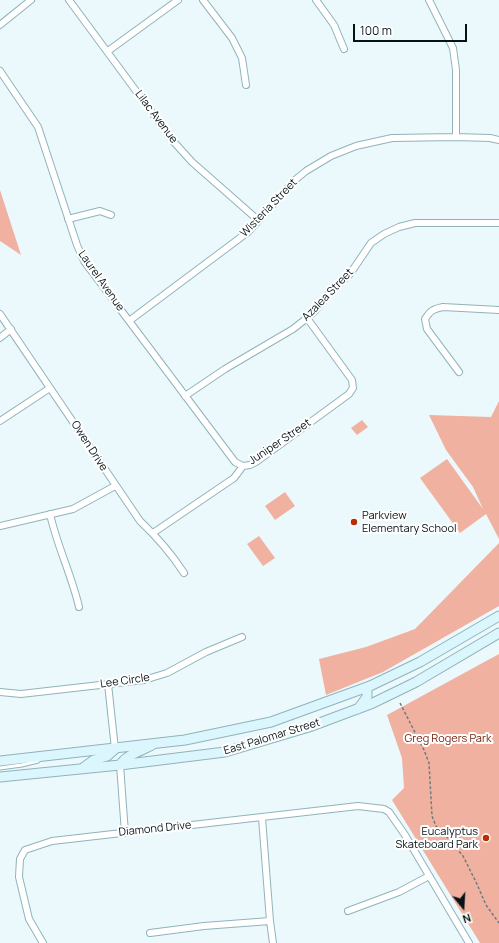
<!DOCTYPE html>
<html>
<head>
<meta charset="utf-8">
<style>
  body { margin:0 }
  #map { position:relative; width:499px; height:943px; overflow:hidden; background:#ebf9fc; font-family:Manrope,sans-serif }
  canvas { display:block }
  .north { position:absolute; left:443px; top:887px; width:40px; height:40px; -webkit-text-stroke:3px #fff; paint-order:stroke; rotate:162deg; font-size:11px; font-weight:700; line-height:16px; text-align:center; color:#061316 }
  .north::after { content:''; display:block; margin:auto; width:14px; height:18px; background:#061316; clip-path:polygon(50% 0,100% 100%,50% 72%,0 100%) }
  .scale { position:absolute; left:353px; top:24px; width:114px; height:18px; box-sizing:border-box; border:2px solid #061316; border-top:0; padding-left:5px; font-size:12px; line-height:14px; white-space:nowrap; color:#061316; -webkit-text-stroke:3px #fff; paint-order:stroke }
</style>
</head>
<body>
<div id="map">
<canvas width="499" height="943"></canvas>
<div class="north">N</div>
<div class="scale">100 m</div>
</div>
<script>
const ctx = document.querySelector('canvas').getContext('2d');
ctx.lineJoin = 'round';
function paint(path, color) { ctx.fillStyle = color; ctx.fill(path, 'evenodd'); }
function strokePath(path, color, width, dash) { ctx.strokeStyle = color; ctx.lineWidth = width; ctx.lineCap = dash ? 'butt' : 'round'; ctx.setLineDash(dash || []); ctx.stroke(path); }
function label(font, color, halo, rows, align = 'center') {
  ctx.font = font + ' Manrope,sans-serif'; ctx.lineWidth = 4; ctx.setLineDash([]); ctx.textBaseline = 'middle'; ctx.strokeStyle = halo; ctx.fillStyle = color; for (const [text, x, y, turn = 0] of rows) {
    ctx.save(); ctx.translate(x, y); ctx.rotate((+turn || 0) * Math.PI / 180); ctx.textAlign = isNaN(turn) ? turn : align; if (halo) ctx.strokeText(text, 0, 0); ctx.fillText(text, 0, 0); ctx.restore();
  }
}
paint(new Path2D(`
  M0 190 21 255 0 241Z
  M499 401V539L486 514 460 533 420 478 447 459 483 509 473 487 446 450 429 415 491 417Z
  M362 420 368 427 357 435 351 428Z
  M285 492 295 506 275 520 265 506Z
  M259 536 275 558 263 566 247 544Z
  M499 543V606L383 672 326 695 319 659 366 647 415 629Z
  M499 654V943H480L392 800 404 788 402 758 387 715Z`), '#f1b1a0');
const lane = new Path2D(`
  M0 768 22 765 38 761`);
const street = new Path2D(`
  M69 0 173 141 192 162 258 220
  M203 0 232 38 242 58 246 85
  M316 0 334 25 344 49
  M429 0 453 48 456 70V137
  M0 25 31 0
  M108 51 178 0
  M0 71 38 127 77 245 84 261 235 462 243 466
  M68 219 100 211 111 215
  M0 314 140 521C157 537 171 553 184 573
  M129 321 248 232 295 180 306 171 331 156 356 146 392 138 456 137 490 138 499 140
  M0 338 11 329
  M459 372 427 329 425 319C430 311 433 309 443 307L499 310
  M185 396 225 369 293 329 307 318 315 311 330 292 350 274 371 243 384 234 399 227 415 223H499
  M0 421 50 388
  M50 514C57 546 72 576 79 607
  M0 526 73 509 115 486
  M153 533 234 478 243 466 250 465 256 462 349 394 353 388 352 380 307 318
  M108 684 115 749
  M0 692 21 694 144 680 167 673 206 652 242 637
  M120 765 125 833
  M262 818 270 921 273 943
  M348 911 399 892 429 876
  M150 933 204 926 270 921
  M43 943 29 919 19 877 20 859 25 850 52 841 358 806 384 809 389 812 405 835 469 943`);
const secondary = new Path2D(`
  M358 709 367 697V687
  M0 761 185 740 271 722 370 686 420 662 499 616
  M120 765C126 755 141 751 152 745
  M83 768 94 760 107 756 115 749
  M0 777 120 765 225 752 309 727 373 703 416 682 499 633`);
strokePath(lane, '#90b3bb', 5);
strokePath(street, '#90b3bb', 8);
strokePath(secondary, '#90b3bb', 11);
strokePath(new Path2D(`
  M400 703 424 750 429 763 432 816 436 826 448 838 463 856 476 882 486 905 499 923`), '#6f7c7f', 1.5, [3, 2]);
strokePath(lane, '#fff', 3);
strokePath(street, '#fff', 6);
strokePath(secondary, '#dbf6fc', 9);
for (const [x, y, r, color] of [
  [354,522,4,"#b92f04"],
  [486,838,4,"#b92f04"]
]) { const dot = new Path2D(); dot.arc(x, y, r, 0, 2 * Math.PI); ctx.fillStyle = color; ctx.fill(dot); strokePath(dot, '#fff', 1.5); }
label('11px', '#061316', '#fff', [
  ["Lilac Avenue",156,117,53],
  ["Wisteria Street",269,208,-46],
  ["Laurel Avenue",101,281,55],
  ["Azalea Street",328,295,-46],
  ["Juniper Street",280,442,-34],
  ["Owen Drive",89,446,57],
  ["Lee Circle",125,681,-8],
  ["East Palomar Street",272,737,-17],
  ["Diamond Drive",155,829,-6]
]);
label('11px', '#061316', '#fff', [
  ["Parkview",362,516],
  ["Elementary School",362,529],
  ["Eucalyptus",478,832,"right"],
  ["Skateboard Park",478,845,"right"]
], 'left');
label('11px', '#701a04', '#fff', [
  ["Greg Rogers Park",448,739]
]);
</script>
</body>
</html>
